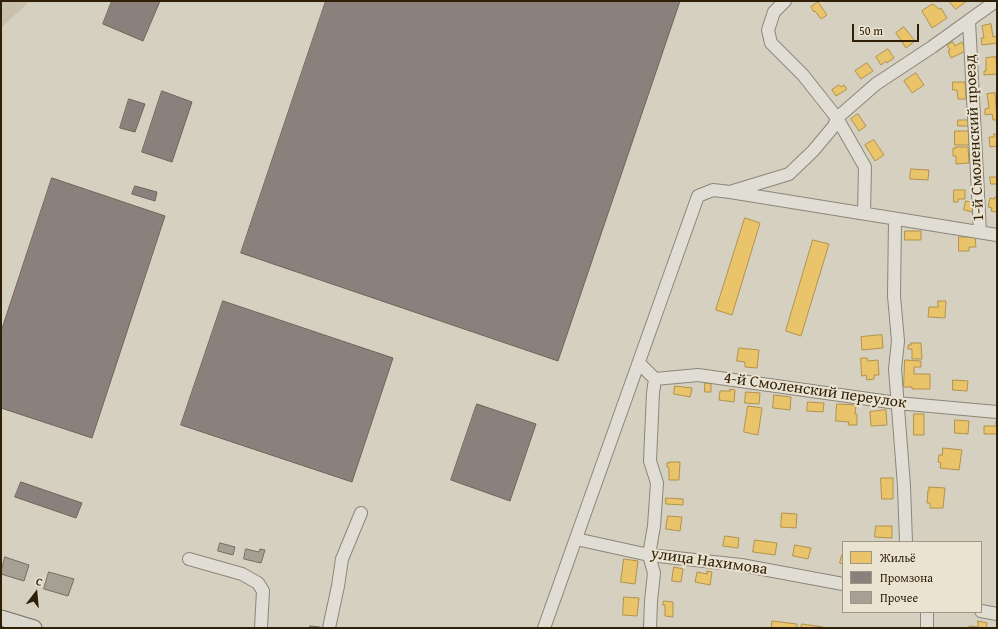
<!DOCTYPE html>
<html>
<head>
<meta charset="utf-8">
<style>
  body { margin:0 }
  #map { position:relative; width:998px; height:629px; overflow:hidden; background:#d6d0c1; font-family:"Gentium Book Plus",serif }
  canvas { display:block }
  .frame { position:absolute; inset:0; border:2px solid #2f1f07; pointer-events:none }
  .legend { position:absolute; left:842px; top:541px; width:140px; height:72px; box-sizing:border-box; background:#eae3d1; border:1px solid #9f9580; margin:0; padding:5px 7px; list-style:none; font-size:12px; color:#2f1f07 }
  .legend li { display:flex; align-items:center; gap:8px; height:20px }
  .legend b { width:20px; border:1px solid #9f9580 }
  .north { position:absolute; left:16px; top:573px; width:40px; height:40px; -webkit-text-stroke:3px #eae3d1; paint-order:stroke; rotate:16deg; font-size:11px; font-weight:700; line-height:16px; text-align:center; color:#2f1f07 }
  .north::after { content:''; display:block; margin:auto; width:14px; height:18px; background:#2f1f07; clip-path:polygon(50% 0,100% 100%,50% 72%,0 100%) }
  .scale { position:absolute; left:852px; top:24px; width:67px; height:18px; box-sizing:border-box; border:2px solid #2f1f07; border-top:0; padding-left:5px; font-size:12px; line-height:14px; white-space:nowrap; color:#2f1f07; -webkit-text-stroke:3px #eae3d1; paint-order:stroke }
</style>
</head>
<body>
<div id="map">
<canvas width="998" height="629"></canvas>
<div class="frame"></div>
<ul class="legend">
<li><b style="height:11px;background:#e9c46a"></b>Жильё</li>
<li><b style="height:11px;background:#8a817c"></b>Промзона</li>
<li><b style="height:11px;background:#a6a094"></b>Прочее</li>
</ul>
<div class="north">С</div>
<div class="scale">50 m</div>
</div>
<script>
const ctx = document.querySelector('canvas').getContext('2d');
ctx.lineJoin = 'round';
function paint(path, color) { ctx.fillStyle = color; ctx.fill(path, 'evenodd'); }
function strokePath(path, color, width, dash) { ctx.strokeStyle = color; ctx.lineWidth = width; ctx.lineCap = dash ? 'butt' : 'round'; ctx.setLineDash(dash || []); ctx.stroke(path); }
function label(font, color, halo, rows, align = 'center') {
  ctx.font = font + ' "Gentium Book Plus",serif'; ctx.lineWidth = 4; ctx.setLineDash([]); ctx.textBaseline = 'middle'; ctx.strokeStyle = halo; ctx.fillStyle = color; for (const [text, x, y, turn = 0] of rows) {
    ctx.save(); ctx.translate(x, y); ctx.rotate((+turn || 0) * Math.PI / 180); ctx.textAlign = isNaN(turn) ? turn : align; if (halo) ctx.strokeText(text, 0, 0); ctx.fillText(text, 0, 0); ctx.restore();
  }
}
paint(new Path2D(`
  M1 1H30L1 28Z`), '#cac1ac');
const homes = new Path2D(`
  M949 1H967L956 9Z
  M818 2 827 15 821 19 815 11 814 12 811 7Z
  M933 4 939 9 941 8 947 18 932 28 922 11Z
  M991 24 993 37 997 36V43L982 45 981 38H984L982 26Z
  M904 27 915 41 906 48 896 33Z
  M953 42 955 46 962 42 966 51 951 58 948 51 950 50 947 45Z
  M888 49 894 58 887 63 886 61 881 65 876 57Z
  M996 57 997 74 984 75V71H986V58Z
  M867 63 873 71 861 79 855 71Z
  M916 73 924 85 912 93 904 81Z
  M953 82H965L966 99H958L957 90H953Z
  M839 85 841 87 844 85 847 89 836 96 832 90Z
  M995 93 997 120H993L992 114 985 115V109L989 108 987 94Z
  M858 114 866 126 859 131 851 119Z
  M958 120H970V126H958Z
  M955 131H969V145H955Z
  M994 134H997V146L990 147 989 137H994Z
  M874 140 884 155 875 161 865 145Z
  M956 147H968L969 163 956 164V156H953V148H956Z
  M911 169 929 170 928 180 910 179Z
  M990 177H997V188V184H991Z
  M954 190H965V199H958V202H954Z
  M995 197H997V212L991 211 992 208 988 207 990 198 994 199Z
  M966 201 974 203 972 212 964 210Z
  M745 218 760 223 732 315 716 310Z
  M905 231H921V240H905Z
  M959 237H975L976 247H969V251H959Z
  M813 240 829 244 801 336 786 331Z
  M938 301H946L945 318 928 317 929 307H938Z
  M882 335 883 348 862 350 861 337Z
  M911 343H921L922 359H912V349H908V345H911Z
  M739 348 759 350 757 368 745 367V362L737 361Z
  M861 358H867L868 361 878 360 879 375H874V379L867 380 866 375 862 376Z
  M905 360 921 361V367H914V374H930V389H912V387H904Z
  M953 380 968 381 967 391 953 390Z
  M705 383 711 384V392H705Z
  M675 386 692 388 690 397 674 394Z
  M730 389 735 390 734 402 719 400 720 391H730Z
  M746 392 760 393 759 404 745 403Z
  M774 395 791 397 790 410 773 408Z
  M808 402 824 403 823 412 807 411Z
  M837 404 856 405 855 414H857V425H848L849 422 836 421Z
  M748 406 762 408 758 435 744 432Z
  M886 410 887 425 871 426 870 412Z
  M914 414H924V435H914Z
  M955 420 969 421 968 434 955 433Z
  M996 422 997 434H984V426H996Z
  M943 448 962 450 959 470 940 468 941 463 938 462 939 455H942Z
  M669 462H680L679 480H669V468L667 467V463H669Z
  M881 478H893V499H882Z
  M929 487 945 488 943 508H930V503H927L928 490H929Z
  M666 498 683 499V505L666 504Z
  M782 513 797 514 796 528 781 527Z
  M668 516 682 517 680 531 666 529Z
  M876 526H892V538L875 537Z
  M725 536 739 538 738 548 723 546Z
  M755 540 777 543 775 555 753 552Z
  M795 545 811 548 808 559 793 556Z
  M842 555H843V564L840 563Z
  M624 559 638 561 635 584 621 582Z
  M674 567 683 569 681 582 672 581Z
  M707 571 712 572 710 585 695 582 697 572 707 574Z
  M624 597 639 598 637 616 623 615Z
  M664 601 673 602V617L665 616V605H663Z
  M772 621 797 624V628H772Z
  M978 621 987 623 986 628H969V626L978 627Z
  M802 624 823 627V628H801Z`);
paint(homes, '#e9c46a');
strokePath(homes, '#b1924c', 1);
const industry = new Path2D(`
  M112 1H160L143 41 103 24Z
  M326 1H680L558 361 241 253Z
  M162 91 192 102 172 162 142 152Z
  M129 99 145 104 135 132 120 128Z
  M52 178 165 216 92 438 1 408V332Z
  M135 186 157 192 155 201 132 194Z
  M223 301 393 358 352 482 181 425Z
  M477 404 536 424 510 501 451 480Z
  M21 482 82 503 76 518 15 497Z`);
paint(industry, '#8a817c');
strokePath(industry, '#6f6459', 1);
const building = new Path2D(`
  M220 543 235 547 233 555 218 551Z
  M246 549 259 552 260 549 265 550 261 563 244 559Z
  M5 557 29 565 24 581 1 574Z
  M49 572 74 579 68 596 44 589Z
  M310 626 320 627V628H310Z`);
paint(building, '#a6a094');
strokePath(building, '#736d62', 1);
const minor = new Path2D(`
  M785 1 774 12 768 30 771 43 803 75 837 118 865 167 864 213
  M969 21 980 232
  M733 191 789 174 813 151 834 126 837 118 876 84 932 47 996 1
  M895 219 894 296 898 341 895 369 904 486 906 542
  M639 363 655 379 698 375 897 403 997 412
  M576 539 649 555 741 565 843 584
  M189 559 242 574 258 583 263 591 261 628
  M981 611 997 614
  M329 628 338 586 342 559 361 513
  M544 628 698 196 713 190 730 192 997 235
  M650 628 651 601 654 573 649 555 654 526 657 483 650 461 653 393 655 379
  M927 628V612`);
const major = new Path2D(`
  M1 618 34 628`);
strokePath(minor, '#8b867a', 14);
strokePath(major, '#736d62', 17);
strokePath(minor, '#e0ddd5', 12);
strokePath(major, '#dbd8cf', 15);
label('16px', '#2f1f07', '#eae3d1', [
  ["1-й Смоленский проезд",975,138,-93],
  ["4-й Смоленский переулок",815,391,8],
  ["улица Нахимова",709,562,8]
]);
</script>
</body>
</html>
